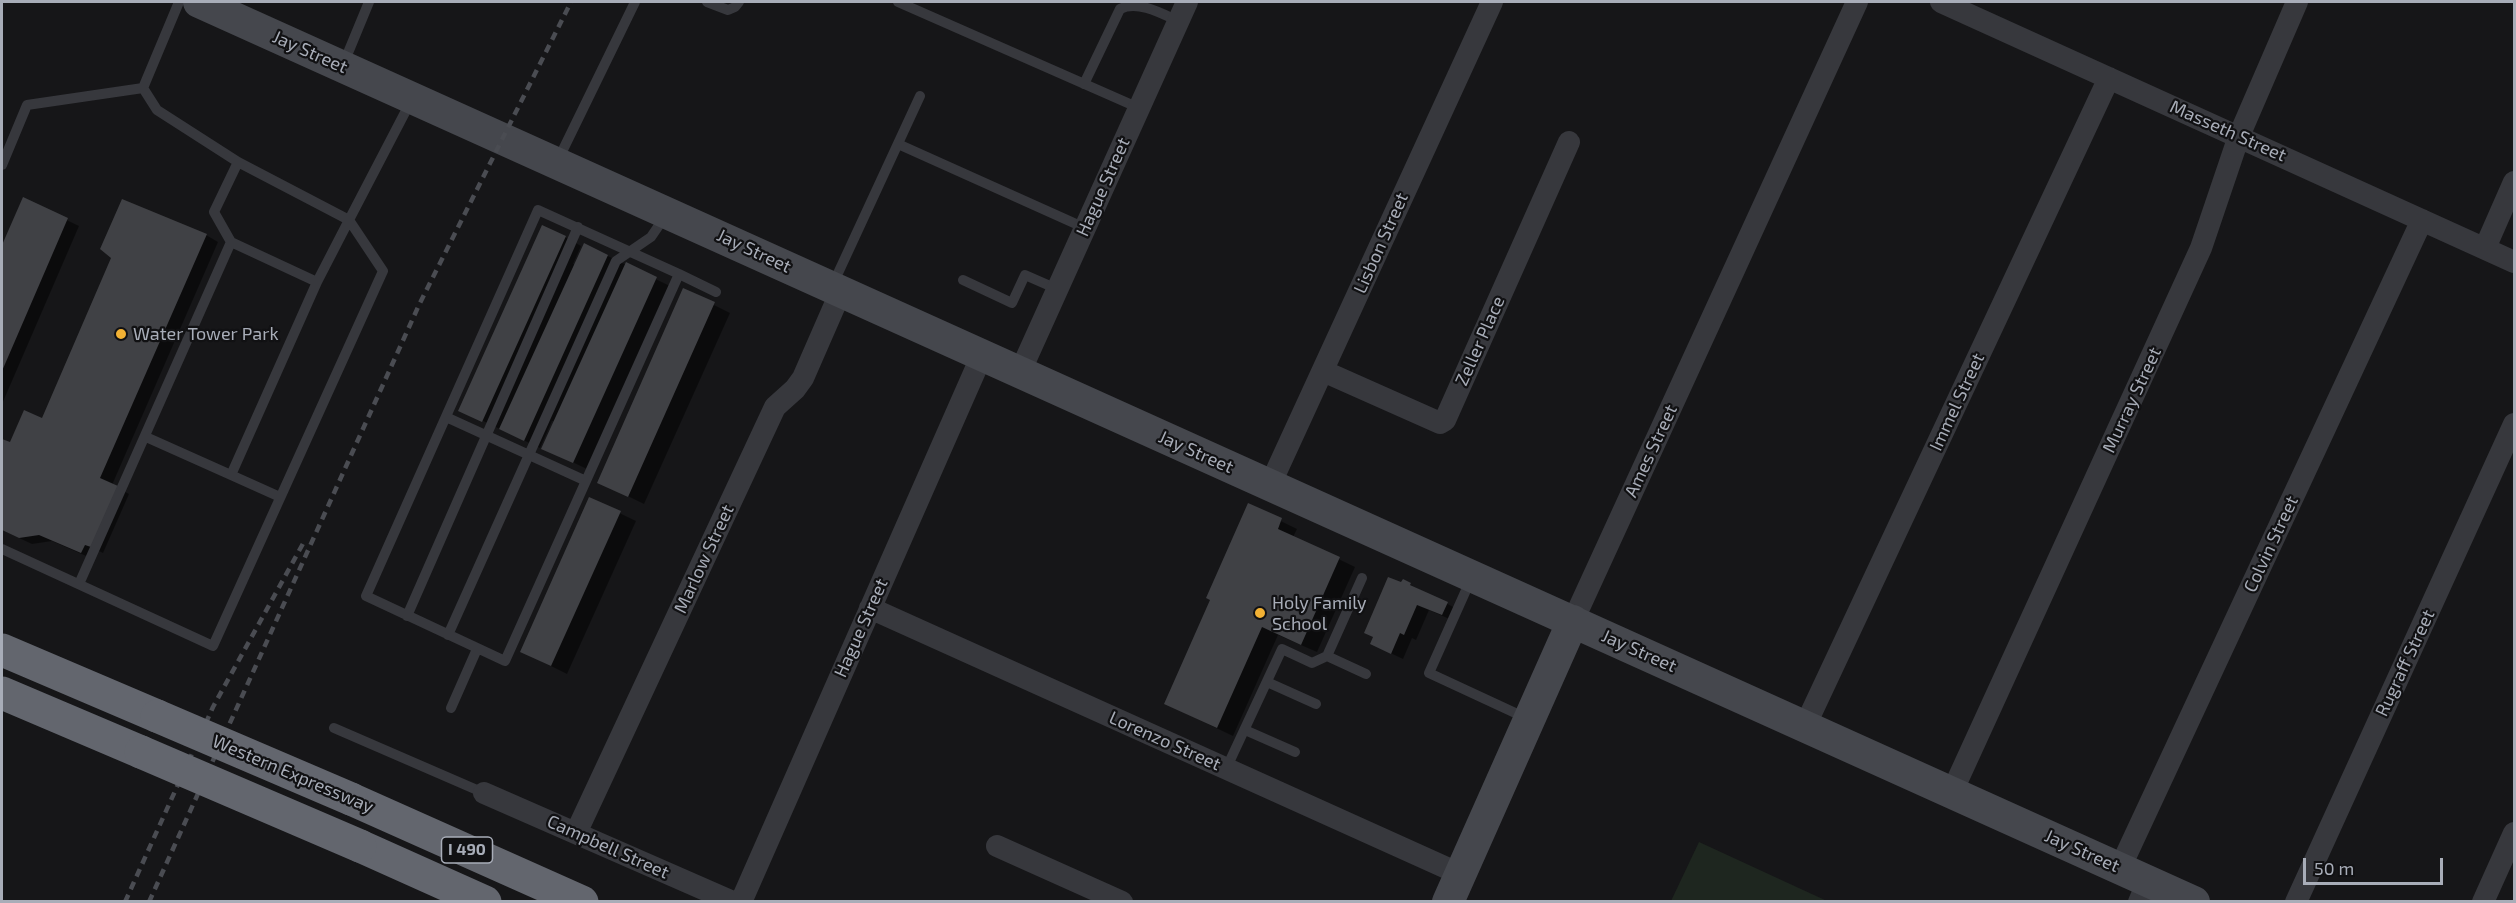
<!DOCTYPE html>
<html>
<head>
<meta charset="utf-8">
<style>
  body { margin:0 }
  #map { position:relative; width:2516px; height:903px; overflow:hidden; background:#161618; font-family:"Exo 2",sans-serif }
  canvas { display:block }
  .frame { position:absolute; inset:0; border:3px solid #a8adb8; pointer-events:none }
  .scale { position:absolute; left:2303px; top:858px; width:140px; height:27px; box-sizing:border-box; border:3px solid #a8adb8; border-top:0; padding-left:8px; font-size:18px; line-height:21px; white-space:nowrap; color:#a8adb8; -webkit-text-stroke:4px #111113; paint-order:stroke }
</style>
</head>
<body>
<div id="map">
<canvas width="2516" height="903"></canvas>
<div class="frame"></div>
<div class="scale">50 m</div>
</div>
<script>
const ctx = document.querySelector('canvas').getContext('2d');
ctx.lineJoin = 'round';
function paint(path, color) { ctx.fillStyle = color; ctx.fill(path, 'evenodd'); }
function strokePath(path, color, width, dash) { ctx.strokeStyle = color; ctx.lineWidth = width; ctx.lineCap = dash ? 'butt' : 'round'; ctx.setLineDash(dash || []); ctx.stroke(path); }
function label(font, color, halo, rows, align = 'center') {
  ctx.font = font + ' "Exo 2",sans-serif'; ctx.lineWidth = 4.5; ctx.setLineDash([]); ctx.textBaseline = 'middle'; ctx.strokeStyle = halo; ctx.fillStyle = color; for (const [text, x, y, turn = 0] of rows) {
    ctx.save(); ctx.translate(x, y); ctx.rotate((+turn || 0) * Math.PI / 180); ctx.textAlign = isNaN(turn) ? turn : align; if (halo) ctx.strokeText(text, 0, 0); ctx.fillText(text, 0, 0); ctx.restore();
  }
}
paint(new Path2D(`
  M1699 842 1827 901H1671Z`), '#1e261f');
paint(new Path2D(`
  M23 199 79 226 2 404V248Z
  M206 235 218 242 112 485 129 494 103 553 97 550 93 559 52 541 32 544 2 530V440L10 444 42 420Z
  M565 237 581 246 573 264 576 265 585 245 672 287 589 470 543 448 555 422 552 421 540 448 460 410Z
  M684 290 730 313 644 504 599 482Z
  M590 499 636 521 567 674 521 651Z
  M1248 505 1297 529 1293 537 1355 567 1317 652 1278 635 1233 736 1166 704 1212 600Z
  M1403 581 1459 610 1454 621 1429 610 1416 640 1412 638 1403 659 1384 650Z`), '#0007');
paint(new Path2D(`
  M23 197 68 218 2 371V245Z
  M122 199 207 234 100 478 118 486 91 547 85 545 81 553 39 535 19 538 2 530V439L10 442 24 410 42 418 111 258 100 249Z
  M542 225 566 236 482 422 458 411Z
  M584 243 608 255 524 441 499 429Z
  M626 262 657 277 573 463 541 449Z
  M683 288 715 302 628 497 597 483Z
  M589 497 621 511 551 666 520 652Z
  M1248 503 1282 518 1278 529 1340 557 1301 645 1262 627 1217 728 1164 704 1210 600 1206 598Z
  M1388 577 1401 582 1403 579 1411 583 1410 585 1448 602 1442 615 1417 605 1404 635 1400 633 1391 654 1370 644 1373 637 1364 633Z`), '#404145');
strokePath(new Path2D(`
  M707 2 728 10 735 7 739 2
  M898 2 1139 108
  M343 65 369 2
  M1084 84 1120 9C1137 0 1161 13 1178 21
  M143 88 157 110 238 162 349 220 412 99
  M898 144 1085 228
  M558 160 635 2
  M2 165 27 105 143 88 179 2
  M538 210 679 274 505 661 366 596Z
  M679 274 716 292
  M963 280 1012 303 1025 275 1057 289
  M833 284 920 96
  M446 417 586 481
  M146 437 231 475 317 282
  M231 475 280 497
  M2 549 213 646 383 271 349 220 317 282 231 242
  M1471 579 1429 673 1526 718
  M79 584 231 242 214 212 238 162
  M407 616 578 227
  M448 635 616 261 651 237 666 215
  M1327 656 1366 674
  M1267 682 1316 704
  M451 708 477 649
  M334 728 484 793
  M1245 730 1295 752
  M1226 769 1282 649 1312 663 1327 656 1362 578`), '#37383d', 10);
strokePath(new Path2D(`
  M1941 2 2514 262
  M2485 248 2514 182
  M1323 371 1440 423 1445 420 1569 142
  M1020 372 1187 2
  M1270 485 1492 2
  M870 608 1460 874
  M1573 621 1857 2
  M1805 726 2109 78
  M1952 792 2201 248 2239 136 2297 2
  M484 793 733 902
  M576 833 775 407 795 389 803 378 841 291
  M997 846 1122 902
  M2120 868 2422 220
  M741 902 982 355
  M2139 902 2148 881
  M2296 902 2514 424
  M2483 902 2514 833`), '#37383d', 22);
strokePath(new Path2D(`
  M199 2 2194 902
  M1448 902 1573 621`), '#45474d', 32);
strokePath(new Path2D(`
  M2 650 157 716
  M2 693 141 752
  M351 799 582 902
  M360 846 485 902`), '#63666e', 33);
strokePath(new Path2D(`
  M125 902 213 707 305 540
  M149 902 419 305 571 2`), '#4a4c52', 4.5, [8, 6]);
strokePath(new Path2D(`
  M157 716 351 799
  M141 752 360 846`), '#63666e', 33);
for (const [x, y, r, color] of [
  [121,334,6,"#f2b134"],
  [1260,613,6,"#f2b134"]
]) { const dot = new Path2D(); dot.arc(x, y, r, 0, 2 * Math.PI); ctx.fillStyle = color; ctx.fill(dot); strokePath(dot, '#111113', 2); }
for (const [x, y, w] of [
  [467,850,51]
]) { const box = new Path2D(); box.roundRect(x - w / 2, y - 13, w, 26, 4.5); ctx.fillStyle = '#111113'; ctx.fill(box); strokePath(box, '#a8adb8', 1.5); }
label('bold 16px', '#a8adb8', null, [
  ["I 490",467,850]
]);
label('18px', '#a8adb8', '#111113', [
  ["Jay Street",310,52,24],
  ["Masseth Street",2228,131,24],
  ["Hague Street",1103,187,-66],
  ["Lisbon Street",1381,243,-66],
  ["Jay Street",754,251,25],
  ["Zeller Place",1480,341,-66],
  ["Murray Street",2132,400,-65],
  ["Immel Street",1957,402,-65],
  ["Ames Street",1651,451,-65],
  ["Jay Street",1196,452,24],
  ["Colvin Street",2271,544,-65],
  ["Marlow Street",704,559,-65],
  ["Hague Street",861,628,-66],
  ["Jay Street",1639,651,24],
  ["Rugraff Street",2405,663,-65],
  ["Lorenzo Street",1165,741,24],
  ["Western Expressway",293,774,23],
  ["Campbell Street",608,847,24],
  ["Jay Street",2082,851,24]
]);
label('18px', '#a8adb8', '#111113', [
  ["Water Tower Park",133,334],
  ["Holy Family",1272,603],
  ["School",1272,624]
], 'left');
</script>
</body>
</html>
